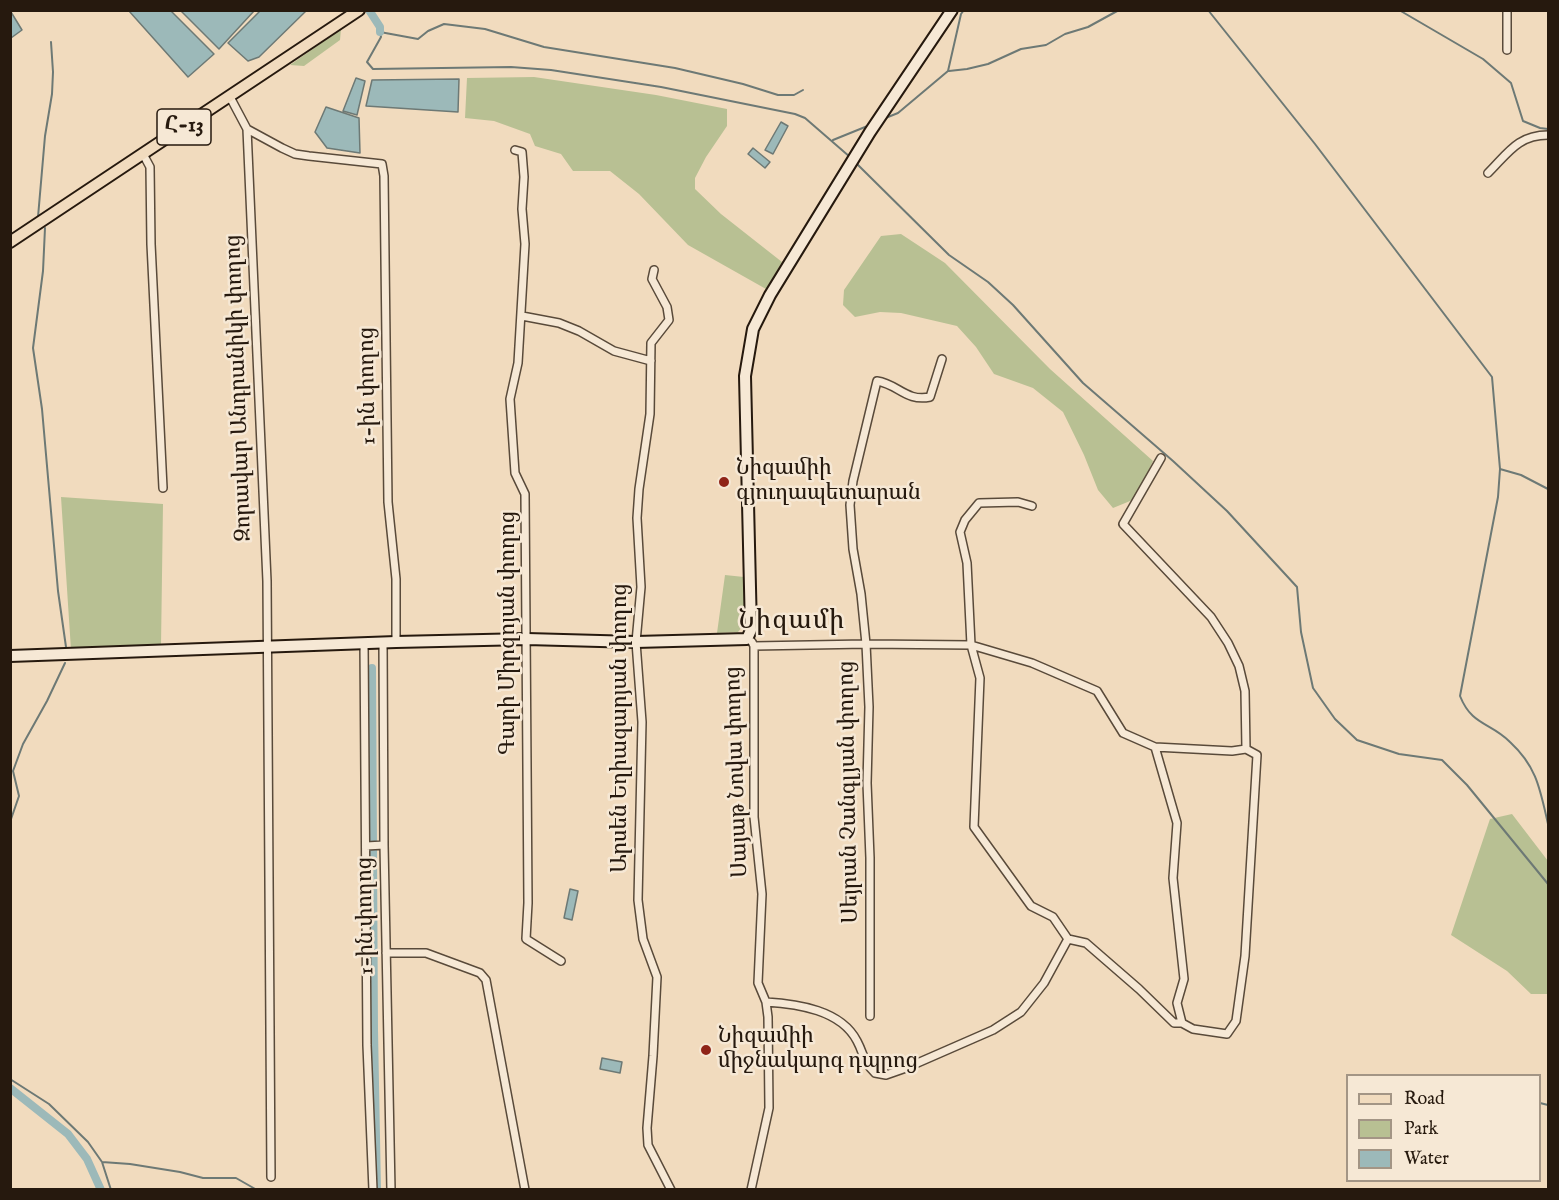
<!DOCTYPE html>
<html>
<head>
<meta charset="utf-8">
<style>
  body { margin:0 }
  #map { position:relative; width:1559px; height:1200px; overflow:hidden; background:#f1dbbe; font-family:"IM FELL English",serif }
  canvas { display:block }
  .frame { position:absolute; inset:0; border:12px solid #26190e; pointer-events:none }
  .legend { position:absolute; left:1346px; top:1074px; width:195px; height:108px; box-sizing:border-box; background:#f6e8d5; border:2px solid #a39585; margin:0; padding:8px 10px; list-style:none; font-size:18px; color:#26190e }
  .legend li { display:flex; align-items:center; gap:12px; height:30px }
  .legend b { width:30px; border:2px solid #a39585 }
</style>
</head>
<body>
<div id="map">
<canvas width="1559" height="1200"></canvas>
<div class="frame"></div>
<ul class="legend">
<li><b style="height:8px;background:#f1dbbe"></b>Road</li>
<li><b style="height:16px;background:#b8c093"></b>Park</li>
<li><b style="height:16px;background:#9cb9b9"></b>Water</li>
</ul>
</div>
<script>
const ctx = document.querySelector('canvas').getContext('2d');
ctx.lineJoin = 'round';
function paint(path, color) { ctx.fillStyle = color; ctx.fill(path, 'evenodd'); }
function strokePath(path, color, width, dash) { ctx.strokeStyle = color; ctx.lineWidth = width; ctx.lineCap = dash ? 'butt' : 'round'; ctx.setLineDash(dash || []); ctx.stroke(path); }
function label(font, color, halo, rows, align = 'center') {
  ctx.font = font + ' "IM FELL English","Noto Serif Armenian",serif'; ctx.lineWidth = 5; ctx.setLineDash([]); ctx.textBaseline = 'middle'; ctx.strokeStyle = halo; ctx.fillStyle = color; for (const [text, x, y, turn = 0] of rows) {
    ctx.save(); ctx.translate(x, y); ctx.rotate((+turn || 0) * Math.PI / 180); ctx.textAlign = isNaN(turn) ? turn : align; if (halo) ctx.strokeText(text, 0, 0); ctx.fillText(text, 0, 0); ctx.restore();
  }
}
paint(new Path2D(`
  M341 29 340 40 304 66 290 65Z
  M534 77 656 95 727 109V126L706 157 695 178V189L721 214 782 262 766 289 688 245 639 194 610 171H573L561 154 535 146 530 134 494 121 465 118 467 78Z
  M901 234 945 263 1050 369 1153 461 1135 499 1113 508 1098 490 1084 455 1063 412 1033 388 994 374 976 347 957 326 901 313 880 312 855 317 843 305 844 290 881 236Z
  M61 497 163 504 161 646 71 650Z
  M725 575 744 577 746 622 738 632 717 633Z
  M1512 814 1548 861V994H1531L1507 971 1451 935 1490 819Z`), '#b8c093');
const water = new Path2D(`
  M129 11H171L214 54 188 77Z
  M181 11H254L219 49Z
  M260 11H306L259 57 248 61 228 43Z
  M11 12 22 30 11 38H10Z
  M356 78 365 81 357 115 343 111Z
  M459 79 458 112 366 106 372 80Z
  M326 107 359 118 360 153 327 148 315 132Z
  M781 122 788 126 773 154 765 150Z
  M753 148 770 162 765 168 748 154Z
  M570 889 578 891 572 920 564 918Z
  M602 1058 622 1062 620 1073 600 1069Z`);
paint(water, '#9cb9b9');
strokePath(water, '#6d7975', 1.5);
strokePath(new Path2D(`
  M1208 10 1315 144 1492 377 1500 469 1498 497 1460 696C1472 726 1490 722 1510 742 1537 767 1540 789 1548 824
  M1399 10 1483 59 1511 83 1523 121 1540 128 1548 129
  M949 71 967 69 988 64 1021 49 1046 45 1065 34 1088 27 1119 10
  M803 90 794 95H778L743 84 675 68 544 47 485 29 444 24 428 31 418 39 380 32 381 37 367 62 373 69 511 67 551 70 661 87 795 114 805 118 850 157
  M883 119 898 113 948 71 961 14 964 10
  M833 140 870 125
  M856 163 949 255 988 282 1013 305 1083 383 1173 461 1227 511 1297 587 1301 632 1313 688 1335 719 1357 740 1399 754 1442 760 1467 785 1548 884
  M38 217 45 136 52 94 53 72 51 42
  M45 228 43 271 33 348 42 409 58 591 66 647
  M1500 469 1521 475 1548 489
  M10 822 19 796 13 771 23 744 47 701 65 663
  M10 1079 49 1104 88 1142 102 1162 111 1190
  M1540 1103 1548 1105
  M102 1162 130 1164 180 1172 203 1178H236L257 1190`), '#6d7975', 2);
strokePath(new Path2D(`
  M369 10 380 27V32
  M372 668 374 1030 377 1190
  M10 1088 68 1134 87 1159 101 1190`), '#9cb9b9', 8);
const minor = new Path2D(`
  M1507 50V10
  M230 97 247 129 282 148 295 154 309 156 382 164 384 176 388 502 396 579V642
  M247 129 267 581 271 1177
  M515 150 522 152 524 177 522 209 525 244 518 363 510 399 515 473 525 494 528 903 526 939 561 961
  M143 154 150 167 151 244 163 488
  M1488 173C1508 153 1518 135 1548 135
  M654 270 652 279 667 307 669 320 651 343 650 414 639 489 637 518 641 587 636 642 642 722 638 900 643 939 657 977 653 1056 647 1128 648 1145 671 1190
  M522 316 559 323 579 331 614 351 651 361
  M1161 458 1123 524 1211 617 1228 643 1239 666 1245 691 1246 749
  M1032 506 1018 502 979 503 965 520 960 532 967 563 971 645 980 678 974 827 1031 906 1053 917 1068 939
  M383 642 384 845 391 1190
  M364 643 367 1045 373 1190
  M754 646 866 644 971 645 1032 663 1097 691 1123 733 1155 747 1232 751 1246 749 1257 755 1245 956 1236 1021 1227 1034 1193 1029 1182 1023 1177 1003 1184 979 1173 878 1177 823 1155 747
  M366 846 384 845
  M1068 939 1086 943 1139 989 1174 1023H1182
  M386 953H426L480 973 486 980 525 1190
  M766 1002C798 1004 841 1010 857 1041 865 1056 862 1060 875 1073L886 1075 906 1068 993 1030 1021 1012 1044 983 1068 939
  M870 1016V858L867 783 869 707 866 644 861 594 853 549 850 505 853 481 877 381C898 384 906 402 930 397L942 359
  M751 1190 769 1108 768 1017 766 1002 758 983 762 894 754 817V646L752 642`);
const secondary = new Path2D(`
  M10 656 396 642 527 639 636 642 747 639 751 630 745 376 753 329 770 295 870 132 952 10`);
const primary = new Path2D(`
  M10 242 359 10`);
strokePath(minor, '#594a3a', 10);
strokePath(secondary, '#26190e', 14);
strokePath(primary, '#26190e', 14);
strokePath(minor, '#f6e8d5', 7);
strokePath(secondary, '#f6e8d5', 10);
strokePath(primary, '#f1dbbe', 10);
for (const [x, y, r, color] of [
  [724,482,6,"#8f2418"],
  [706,1050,6,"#8f2418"]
]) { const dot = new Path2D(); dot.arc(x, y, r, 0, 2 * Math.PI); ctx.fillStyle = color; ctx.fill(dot); strokePath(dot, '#f6e8d5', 2); }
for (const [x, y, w] of [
  [184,127,54]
]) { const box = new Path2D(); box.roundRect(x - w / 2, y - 18, w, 36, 4.5); ctx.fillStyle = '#f6e8d5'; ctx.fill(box); strokePath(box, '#26190e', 1.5); }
label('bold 21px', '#26190e', null, [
  ["Հ-13",184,127]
]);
label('22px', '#26190e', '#f6e8d5', [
  ["1-ին փողոց",369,386,-91],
  ["Զորավար Անդրանիկի փողոց",240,388,-92],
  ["Գարի Միրզոյան փողոց",509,633,-90],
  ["Արսեն Եղիազարյան փողոց",621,728,-90],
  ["Սայաթ Նովա փողոց",738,772,-92],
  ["Սեյրան Չանգլյան փողոց",850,792,-91],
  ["1-ին փողոց",367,916,-91]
]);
label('22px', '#26190e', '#f6e8d5', [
  ["Նիզամիի",736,469],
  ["գյուղապետարան",736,494],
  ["Նիզամիի",718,1037],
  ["միջնակարգ դպրոց",718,1062]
], 'left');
ctx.letterSpacing = '1.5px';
label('26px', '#26190e', '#f6e8d5', [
  ["Նիզամի",792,623]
]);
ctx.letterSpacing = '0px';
</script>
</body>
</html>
